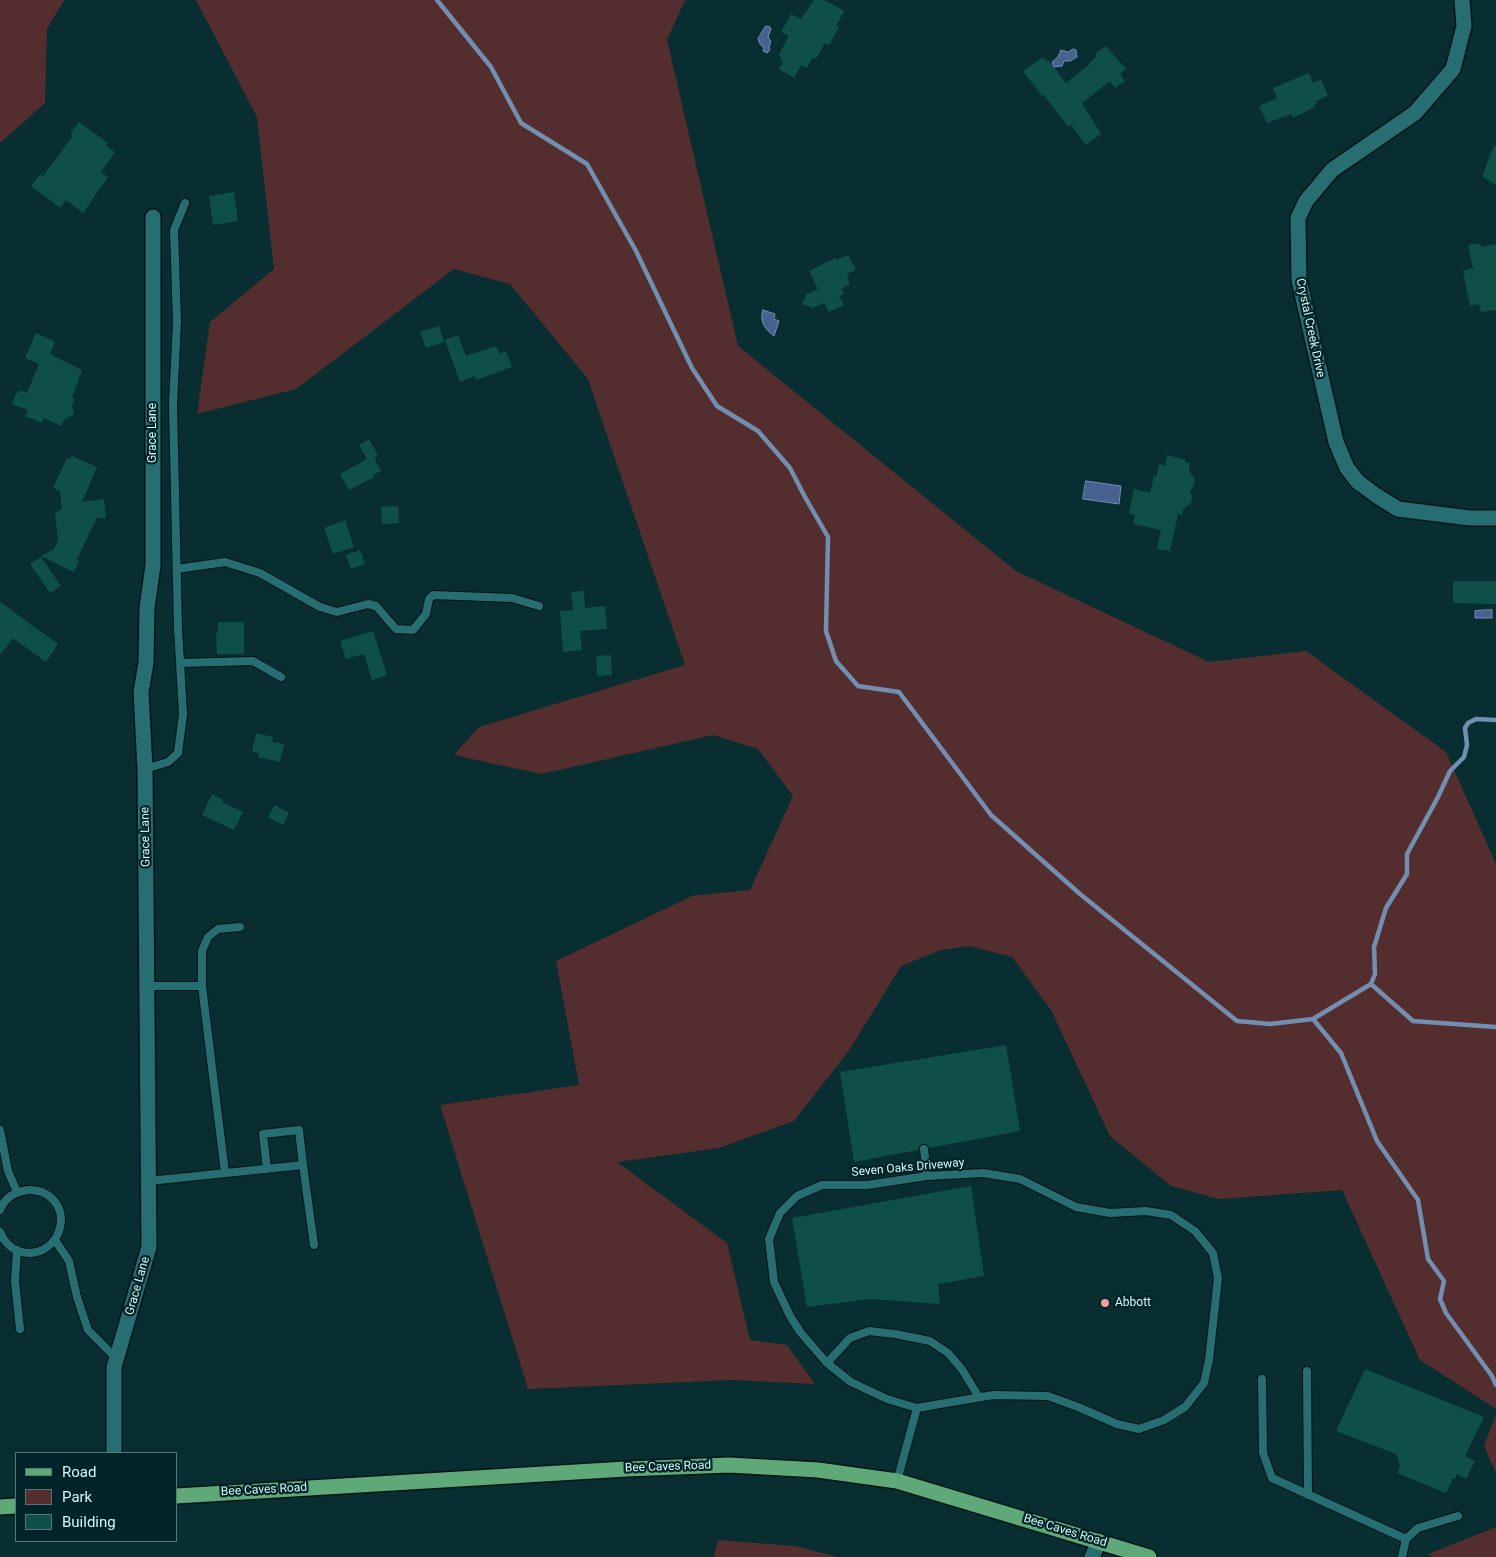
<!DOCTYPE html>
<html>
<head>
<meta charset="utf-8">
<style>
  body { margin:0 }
  #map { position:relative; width:1496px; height:1557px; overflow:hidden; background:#082e31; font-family:Roboto,sans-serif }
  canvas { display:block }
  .legend { position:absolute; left:15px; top:1452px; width:162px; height:90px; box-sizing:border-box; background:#002427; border:1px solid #56787b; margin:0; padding:6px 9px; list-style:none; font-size:15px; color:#d6f7f9 }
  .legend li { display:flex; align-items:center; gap:10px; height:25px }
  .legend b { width:25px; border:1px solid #56787b }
</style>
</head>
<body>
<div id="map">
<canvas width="1496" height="1557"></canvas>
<ul class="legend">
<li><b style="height:6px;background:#5fa877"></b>Road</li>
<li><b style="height:14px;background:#542e2e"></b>Park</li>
<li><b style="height:14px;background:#0e5047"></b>Building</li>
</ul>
</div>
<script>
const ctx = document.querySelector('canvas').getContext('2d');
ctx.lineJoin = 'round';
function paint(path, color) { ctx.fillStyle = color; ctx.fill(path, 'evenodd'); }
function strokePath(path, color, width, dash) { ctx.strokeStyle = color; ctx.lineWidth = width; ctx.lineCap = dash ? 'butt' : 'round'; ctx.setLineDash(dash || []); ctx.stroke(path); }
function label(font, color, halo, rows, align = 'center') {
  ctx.font = font + ' Roboto,sans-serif'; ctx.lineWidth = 4.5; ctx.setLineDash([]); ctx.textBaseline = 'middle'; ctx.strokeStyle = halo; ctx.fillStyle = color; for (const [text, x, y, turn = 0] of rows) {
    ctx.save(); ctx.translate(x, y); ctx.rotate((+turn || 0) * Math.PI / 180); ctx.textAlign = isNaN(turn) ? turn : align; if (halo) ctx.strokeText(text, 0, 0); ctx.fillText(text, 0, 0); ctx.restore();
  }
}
paint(new Path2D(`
  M0 0H64L47 29 45 103 0 143Z
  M196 0H685L667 40 738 346 1016 571 1209 662 1306 651 1446 752 1496 864V1409L1420 1360 1342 1190 1219 1199 1171 1186 1110 1136 1051 1010 1012 957 969 946 941 950 901 966 850 1049 794 1121 719 1148 617 1162 727 1243 750 1340 787 1345 815 1384 732 1380 528 1389 440 1105 579 1085 556 961 692 896 750 890 793 796 758 749 713 735 541 774 454 755 479 727 685 665 588 379 510 284 454 269 296 389 197 414 210 322 274 269 257 117Z
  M1496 1414V1473L1484 1446Z
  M1496 1527V1557H1432L1428 1554Z
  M718 1540 795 1546 838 1557H714Z`), '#542e2e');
const water = new Path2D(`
  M766 26 770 27 771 29 768 37 771 42 769 47 770 50 767 53 763 51 764 48 760 44 758 39Z
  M1073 49 1076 50 1077 57 1070 61H1064L1062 66 1054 67 1052 62 1058 57 1061 50 1068 52Z
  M763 310 775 314 774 319 779 321 774 336C765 329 759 322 763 310Z
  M1086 481 1121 486 1119 504 1083 499Z
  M1492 610V618H1475V611Z`);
paint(water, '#476190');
strokePath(water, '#728eb0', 1);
strokePath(new Path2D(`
  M437 0 491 67 521 123 587 164 636 251 692 368 717 406 758 431 790 468 805 497 828 537 826 631 836 661 858 686 899 692 991 815 1080 894 1237 1021 1270 1024 1313 1019 1341 1053 1377 1141 1418 1200 1428 1259 1444 1281 1440 1299 1446 1313 1492 1376 1496 1385
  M1371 984 1413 1021 1496 1027
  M1313 1019 1371 984 1375 974 1374 947 1386 908 1407 874V854L1438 797 1450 771 1464 757 1467 745 1465 728 1468 723 1476 719 1496 720`), '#728eb0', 4.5);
paint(new Path2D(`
  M814 0H824L844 11 836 26 839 28 829 45 825 43 816 59 813 57 807 68 801 65 794 78 779 69 783 62 779 54 789 36 781 32 791 14 801 19Z
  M1106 46 1126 69 1120 74 1125 81 1115 88 1110 81 1082 103 1101 134 1086 145 1071 125 1068 127 1044 95 1042 96 1023 71 1043 57 1046 61 1048 60 1066 83 1090 64 1089 63 1096 57V53Z
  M1309 73 1313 83 1321 79 1328 96 1316 101 1317 104 1314 105 1315 107 1297 116 1292 117 1291 114 1267 123 1259 106 1277 98 1273 88Z
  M79 122 108 143 106 146 115 152 101 172 108 177 83 213 66 200 60 208 31 186 40 174 43 176 72 137 71 132Z
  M1494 145 1496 146V185L1483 177V174Z
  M234 192 238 221 213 225 209 196Z
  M1480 243 1481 247 1496 244V310L1481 312 1479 304 1470 306 1463 271 1473 268 1468 245Z
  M848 255 856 270 847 274 849 277H847L850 284 841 289 844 294 839 296 844 305 829 312 824 303 813 308 802 304 806 294 818 289 809 271 835 258 836 260Z
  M439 326 444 342 426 348 420 332Z
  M36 333 55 342 50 354 82 370 72 398 75 399 72 405 74 414 65 419 61 426 44 418 42 423 25 416 28 410 12 404 17 392 19 393 20 390 27 393 39 364 25 358Z
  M458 335 466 356 496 346 500 354 506 351 512 367 476 380 475 376 460 382 445 340Z
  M369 439 378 456 374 458 381 471 373 475 374 477 349 490 340 474 367 459 359 445Z
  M1167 455 1186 460 1185 462 1190 463 1189 471 1195 479 1194 485 1190 492 1192 497 1191 503 1183 509 1182 515 1178 514 1170 551 1157 549 1161 530 1133 524 1135 515 1129 513 1134 489 1150 493 1154 476 1156 477 1159 464 1165 466Z
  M72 456 97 467 82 502 104 499 106 518H97L77 559 79 561 74 572 41 556 54 549 58 540 55 513 62 509 60 491 53 488 67 458 70 459Z
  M398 506 399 523 382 524 381 507Z
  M345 520 354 547 333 554 324 528Z
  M360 550 365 564 351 569 346 555Z
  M41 557 61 586 50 593 30 564Z
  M1453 581H1496V604L1453 603Z
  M584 591 585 608 605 606 607 629 580 631 582 650 563 652 560 611 573 610 571 592Z
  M0 602 58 644 46 662 13 638 0 655Z
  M218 622H244V654H217L216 633H218Z
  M373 631 387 675 372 680 364 654 346 659 340 641Z
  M611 655 612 675 597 676 596 656Z
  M256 733 273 737 272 742 284 744 280 762 258 757 259 753 252 752Z
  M212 794 223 800 222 802 243 812 234 830 202 815Z
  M275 805 289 813 283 825 268 817Z
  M1006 1045 1020 1131 929 1148 927 1144H923L919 1146 918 1150 854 1162 840 1072Z
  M971 1186 984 1276 938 1284 940 1304 871 1299 807 1307 792 1218Z
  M1365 1369 1484 1417 1465 1456 1475 1461 1466 1479 1457 1474 1455 1479 1453 1478 1446 1493 1397 1473 1400 1466 1396 1454 1336 1431Z`), '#0e5047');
const lane = new Path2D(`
  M177 569 225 562 260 573 320 607 337 612 368 604 376 606 396 629 413 630 426 614 429 599 433 595 512 598 539 606
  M180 663 253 661 281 677
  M145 769 168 762 178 753 183 714 178 628 173 404 177 322 174 230 185 203
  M147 986H202
  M0 1130 8 1171 17 1192
  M924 1149 927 1176
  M267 1169 263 1134 299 1130 303 1165
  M225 1173 202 986V951L208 937 218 929 240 927
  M149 1181 303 1165 314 1245
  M0 1210C4 1200 12 1193 23 1191 29 1189 36 1190 42 1192 79 1208 57 1264 18 1251 10 1248 3 1240 0 1232
  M55 1240 69 1261 77 1297 88 1330 117 1359
  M17 1250 15 1281 20 1329
  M827 1363 850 1338 869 1331 895 1334 930 1341 948 1353 961 1368 979 1397
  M1307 1371 1308 1495
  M1262 1379 1263 1453 1272 1478 1406 1539 1402 1557
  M897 1481 917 1408 993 1395 1048 1396 1078 1407 1117 1424 1139 1429 1164 1420 1185 1407 1204 1383 1209 1360 1218 1278 1213 1253 1195 1231 1171 1215 1146 1211 1110 1213 1076 1207 1020 1179 983 1173 927 1176 867 1185H822L797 1196 780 1213 769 1239 774 1282 790 1316 801 1333 827 1363 851 1382 887 1399 917 1408
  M1406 1539 1418 1528 1458 1516`);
const street = new Path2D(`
  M1462 0 1464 26 1453 69 1415 113 1332 170 1306 201 1298 218 1299 280 1336 442 1347 468 1358 482 1377 496 1398 509 1470 518H1496
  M114 1453V1367L149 1247 145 769 141 692 146 663 147 608 153 565V217
  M1092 1557 1099 1541`);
const primary = new Path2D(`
  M176 1496 626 1469 729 1465 818 1470 897 1481 1149 1557
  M0 1507 16 1506`);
strokePath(lane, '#011516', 10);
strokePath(street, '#011516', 18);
strokePath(primary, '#011516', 18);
strokePath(lane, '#276e73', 8);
strokePath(street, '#276e73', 15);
strokePath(primary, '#5fa877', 15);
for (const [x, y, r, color] of [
  [1105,1303,5,"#f59b99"]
]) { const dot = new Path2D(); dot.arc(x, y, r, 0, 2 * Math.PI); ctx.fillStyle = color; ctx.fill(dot); strokePath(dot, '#002427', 2); }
label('12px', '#d6f7f9', '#002427', [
  ["Crystal Creek Drive",1310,328,78],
  ["Grace Lane",153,433,-90],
  ["Grace Lane",146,837,-91],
  ["Seven Oaks Driveway",908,1168,-5],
  ["Grace Lane",138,1286,-74],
  ["Bee Caves Road",668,1467,-2],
  ["Bee Caves Road",264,1490,-3],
  ["Bee Caves Road",1065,1531,17]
]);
label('12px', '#d6f7f9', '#002427', [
  ["Abbott",1115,1303]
], 'left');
</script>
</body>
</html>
